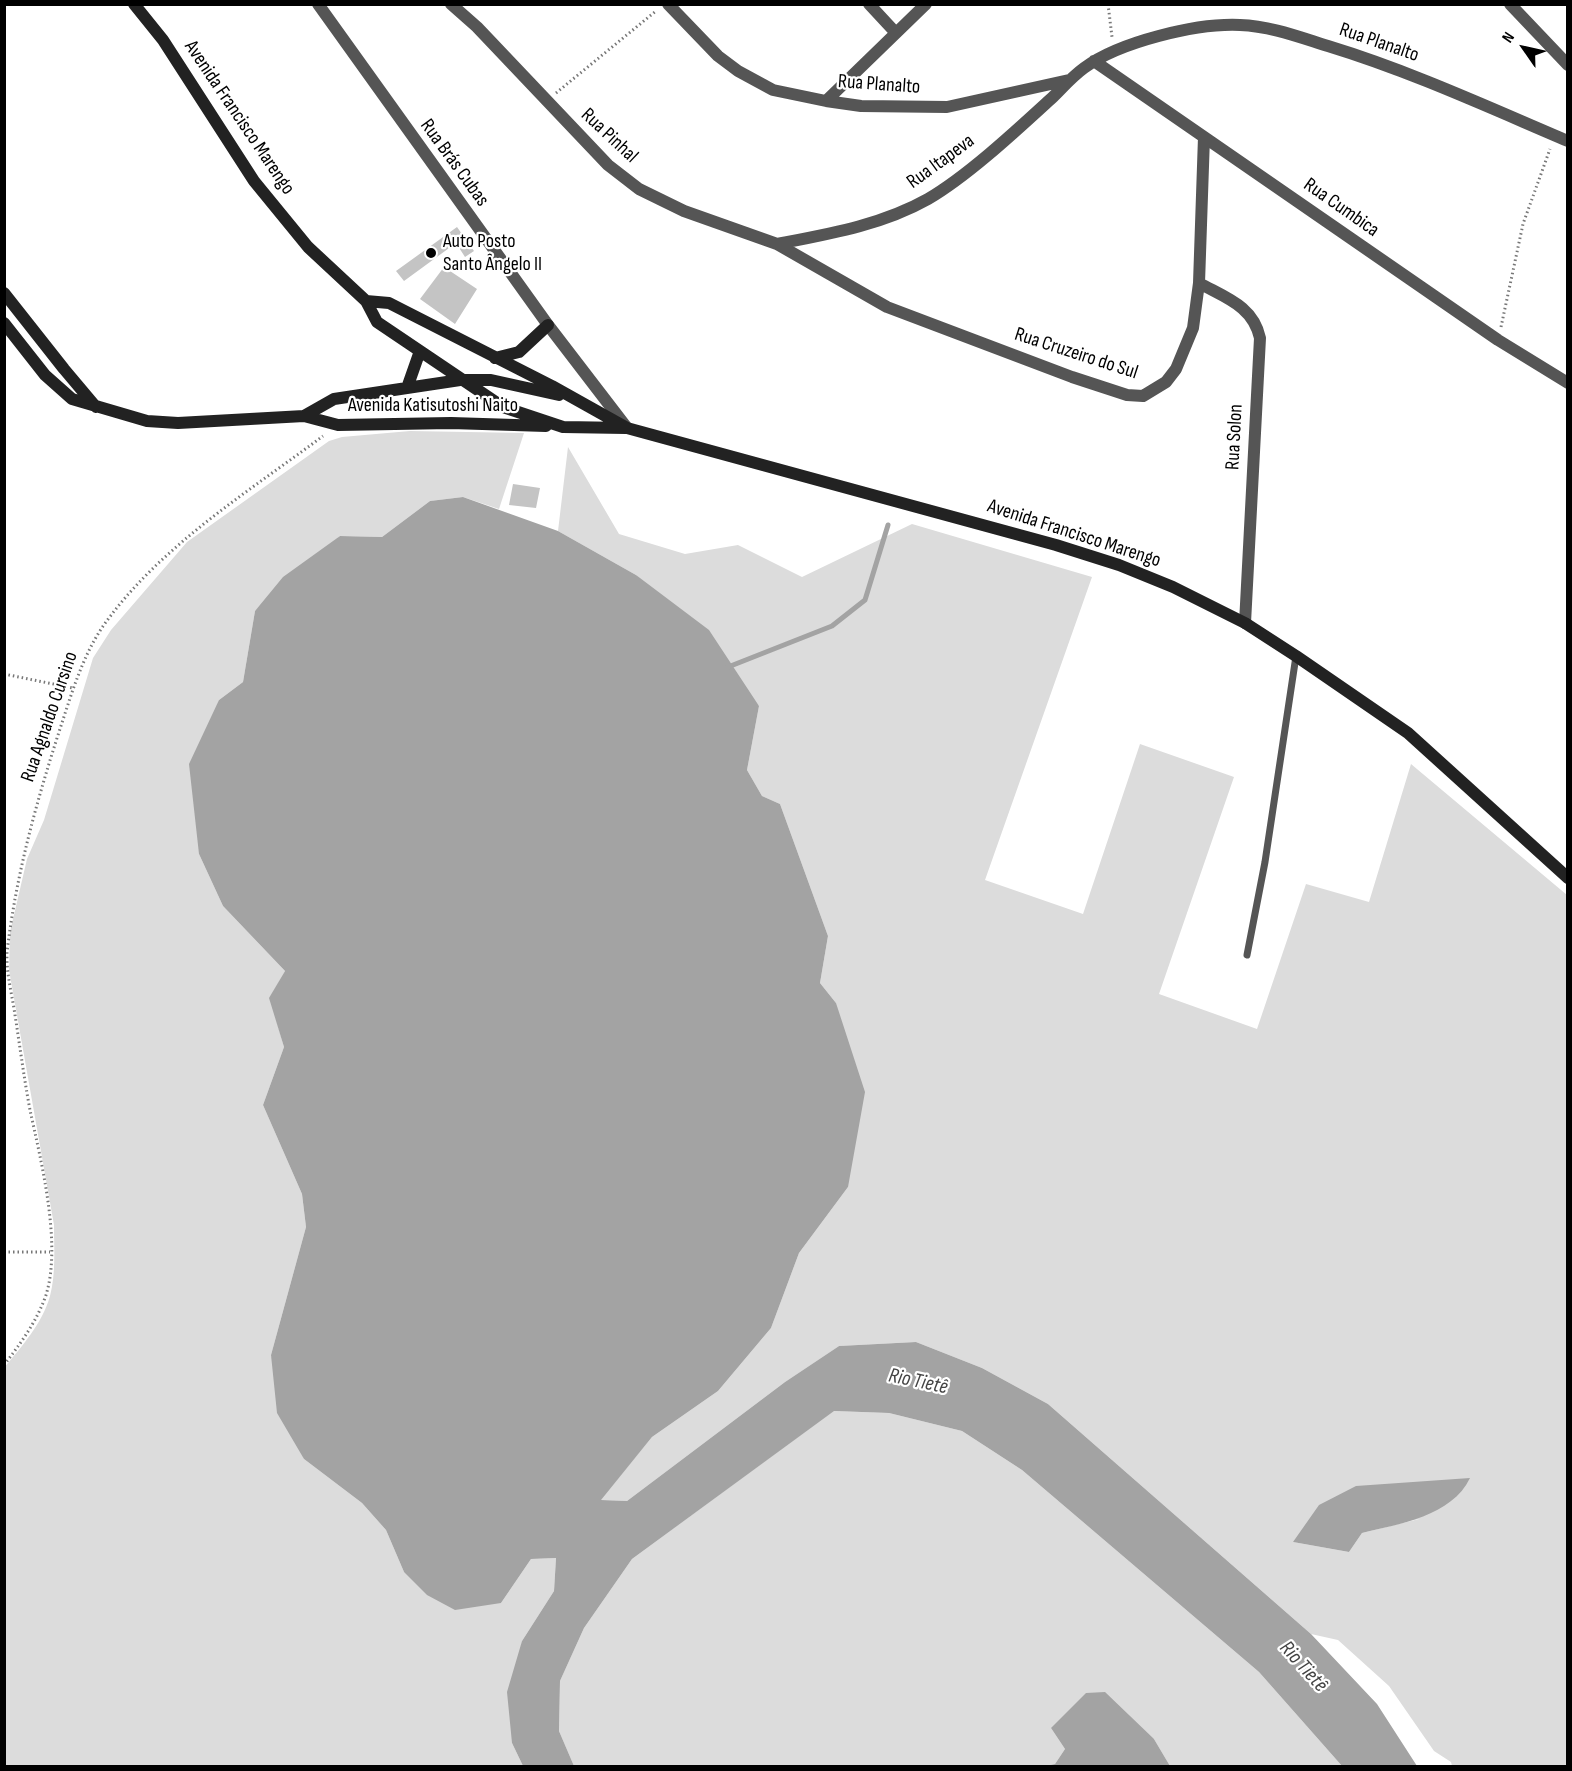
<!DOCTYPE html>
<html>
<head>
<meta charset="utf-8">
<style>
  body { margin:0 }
  #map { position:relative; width:1572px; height:1771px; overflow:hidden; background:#fff; font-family:"Sofia Sans Condensed",sans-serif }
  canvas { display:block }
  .frame { position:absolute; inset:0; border:6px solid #000; pointer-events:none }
  .north { position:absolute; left:1494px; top:18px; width:60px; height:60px; -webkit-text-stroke:4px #fff; paint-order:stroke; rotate:304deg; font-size:16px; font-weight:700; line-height:24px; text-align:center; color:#000 }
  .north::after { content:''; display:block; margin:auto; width:21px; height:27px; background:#000; clip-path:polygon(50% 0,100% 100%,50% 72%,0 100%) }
</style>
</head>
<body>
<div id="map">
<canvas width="1572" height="1771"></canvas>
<div class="frame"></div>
<div class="north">N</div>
</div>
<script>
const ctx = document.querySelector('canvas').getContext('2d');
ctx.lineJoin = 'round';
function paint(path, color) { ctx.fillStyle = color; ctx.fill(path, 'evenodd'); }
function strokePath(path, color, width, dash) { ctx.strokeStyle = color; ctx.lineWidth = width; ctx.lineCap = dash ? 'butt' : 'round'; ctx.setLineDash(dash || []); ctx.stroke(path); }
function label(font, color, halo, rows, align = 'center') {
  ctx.font = font + ' "Sofia Sans Condensed",sans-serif'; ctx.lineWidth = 4.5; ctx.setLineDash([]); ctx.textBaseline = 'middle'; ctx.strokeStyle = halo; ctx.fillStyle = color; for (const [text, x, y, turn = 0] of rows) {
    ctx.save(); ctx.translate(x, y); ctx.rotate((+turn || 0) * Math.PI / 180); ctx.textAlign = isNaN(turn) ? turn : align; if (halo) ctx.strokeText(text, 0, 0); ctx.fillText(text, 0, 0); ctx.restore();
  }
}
paint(new Path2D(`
  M410 431 524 433 499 509 463 497 430 501 382 537 340 536 255 611 243 682 219 700 199 854 223 906 285 971 270 998 284 1047 263 1105 302 1194 306 1227 271 1355 304 1459 362 1503 386 1530 404 1572 501 1603 531 1559 556 1558 554 1591 522 1641 512 1743 523 1766H5L4 1368C22 1346 42 1324 50 1296 56 1274 54 1248 54 1225L9 970 10 932 27 859 44 820 93 658 111 630 187 542 329 441 342 437Z
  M568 447 619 534 685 554 738 545 802 577 912 524 1092 577 985 880 1083 914 1140 744 1234 777 1159 994 1257 1029 1306 884 1369 902 1411 764 1567 895V1766H1452L1451 1762 1434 1751 1389 1686 1338 1640 1311 1634 1048 1404 982 1368 916 1342 839 1346 785 1382 627 1501 600 1500 652 1437 718 1391 771 1328 799 1253 848 1187 836 1003 820 983 828 936 780 804 762 796 747 770 759 706 636 575 558 531ZM1419 1519 1362 1533 1349 1552 1293 1542Z
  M833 1411 889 1413 962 1431 1022 1470 1259 1672 1342 1766H1170L1154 1739 1051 1728 1065 1749 1055 1764 1045 1766H574L559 1731 560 1681 584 1628 632 1559Z`), '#dcdcdc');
paint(new Path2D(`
  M463 497 558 531 636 575 709 630 759 706 747 770 762 796 780 804 828 936 820 983 836 1003 865 1092 848 1187 799 1253 771 1328 718 1391 652 1437 601 1500 627 1501 785 1382 839 1346 916 1342 982 1368 1048 1404 1311 1634 1377 1704 1417 1766H1342L1259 1672 1022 1470 962 1431 889 1413 834 1411 632 1559 584 1628 560 1681 559 1731 574 1766H523L512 1743 507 1692 522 1641 554 1591 556 1558 531 1559 501 1603 455 1610 427 1595 404 1572 386 1530 362 1503 304 1459 277 1413 271 1355 306 1227 302 1194 263 1105 284 1047 269 998 285 971 223 906 199 854 189 764 219 700 243 682 255 611 283 577 340 536 382 537 430 501Z
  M1470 1478C1452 1516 1399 1524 1362 1533L1349 1552 1293 1542 1319 1505 1356 1486Z
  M1105 1692 1154 1739 1170 1766H1045L1055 1764 1065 1749 1051 1728 1086 1693Z`), '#a3a3a3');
strokePath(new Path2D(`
  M728 667 832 626 865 600 888 525`), '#a3a3a3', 5);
paint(new Path2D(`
  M457 227 474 251 465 257 456 243 404 281 396 271Z
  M444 267 477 289 455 324 420 299Z
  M513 484 540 488 536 508 509 505Z`), '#c4c4c4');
strokePath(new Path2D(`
  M1108 4 1112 37
  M556 93 656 11
  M1501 327 1523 224 1550 149
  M4 674 73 688
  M4 1252H50
  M4 1365C21 1343 37 1321 46 1295 62 1244 41 1161 30 1110 24 1078 20 1047 15 1015 12 994 6 973 7 952 16 876 35 807 58 735 71 696 82 655 106 622 162 545 248 492 323 436`), '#777', 3, [1.5, 3]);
strokePath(new Path2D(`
  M1247 955 1265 862 1296 656`), '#555', 7);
strokePath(new Path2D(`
  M318 4 548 325 627 428
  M451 4 477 27 608 165 639 189 684 211 777 244 887 307 1072 377 1127 395 1143 396 1166 382 1176 369 1193 328 1199 283 1204 137
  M668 4 718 56 738 71 773 90 826 101 861 106 947 107 1069 80
  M869 4 895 32
  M1510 4 1568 65
  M1094 61 1498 340 1568 383
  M826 101 926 4
  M777 244C829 234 882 225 928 199 969 175 1019 128 1054 96 1064 86 1073 76 1084 68 1119 42 1196 23 1240 25 1270 26 1299 37 1328 46 1410 71 1488 107 1568 141
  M1199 283C1226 298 1253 306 1260 338L1245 623`), '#555', 12);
strokePath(new Path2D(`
  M134 4 163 40 254 181 308 247 366 301 377 322 503 407 563 427 626 428
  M4 293 64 369 96 407
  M366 301 389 303 552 386 627 428 1056 545 1119 565 1173 587 1245 623 1296 656 1408 733 1568 878
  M4 323 45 375 72 399 147 421 178 423 304 416 338 425 451 423 546 426
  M495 358 519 352 548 325
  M407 388 420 351
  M304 416 334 399 460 380H491L559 395`), '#222', 12);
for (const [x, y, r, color] of [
  [431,253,6,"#000"]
]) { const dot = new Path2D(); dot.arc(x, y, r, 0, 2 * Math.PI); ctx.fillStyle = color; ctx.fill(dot); strokePath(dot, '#fff', 2); }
label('20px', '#000', '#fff', [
  ["Rua Planalto",1379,43,19],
  ["Rua Planalto",879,85,4],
  ["Avenida Francisco Marengo",239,118,56],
  ["Rua Pinhal",609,136,43],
  ["Rua Itapeva",941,162,-36],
  ["Rua Brás Cubas",454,163,54],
  ["Rua Cumbica",1341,208,35],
  ["Rua Cruzeiro do Sul",1076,354,18],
  ["Avenida Katisutoshi Naito",433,406],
  ["Rua Solon",1235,437,-87],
  ["Avenida Francisco Marengo",1074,534,18],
  ["Rua Agnaldo Cursino",50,717,-71]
]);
label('20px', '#000', '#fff', [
  ["Auto Posto",443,242],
  ["Santo Ângelo II",443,265]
], 'left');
label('italic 21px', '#444', '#fff', [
  ["Rio Tietê",918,1382,12],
  ["Rio Tietê",1303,1667,48]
]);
</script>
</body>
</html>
